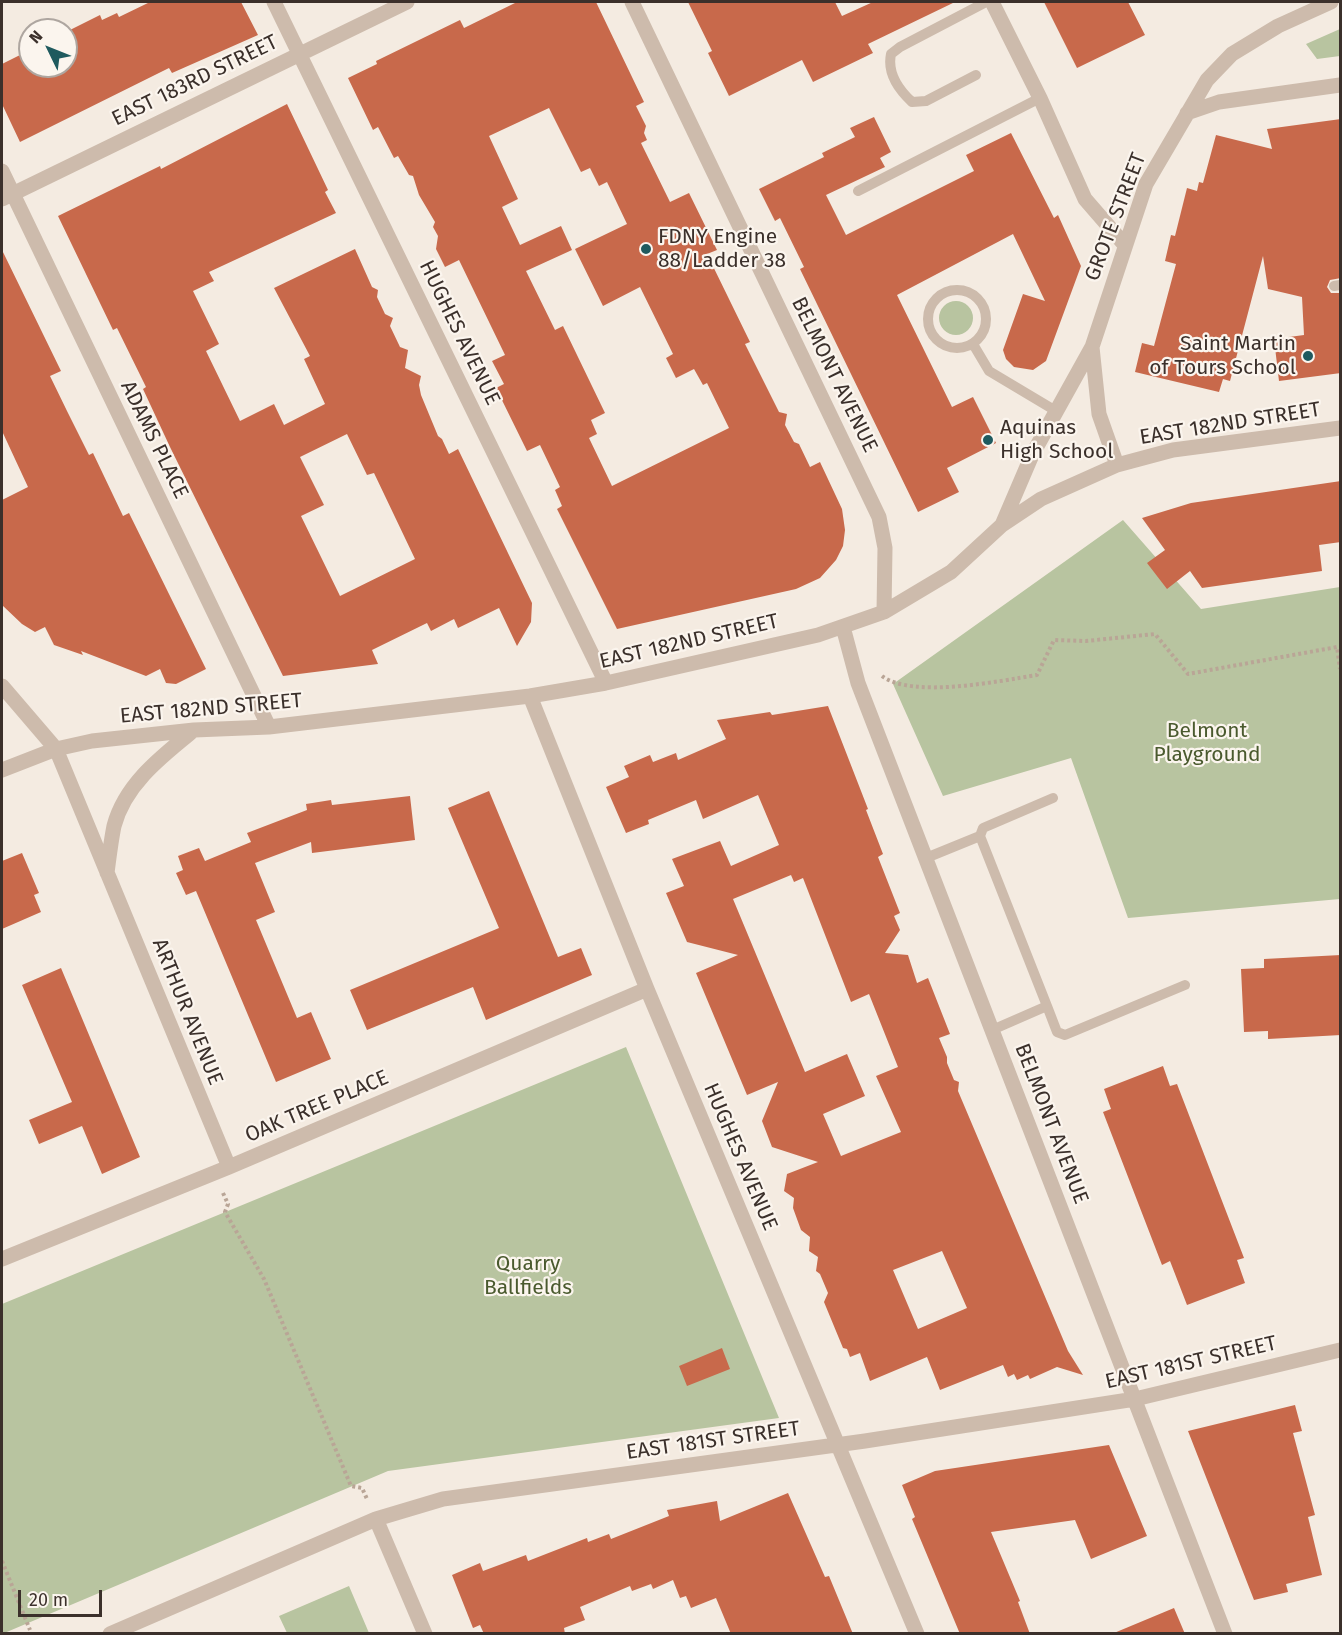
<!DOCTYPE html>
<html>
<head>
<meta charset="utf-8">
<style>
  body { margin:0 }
  #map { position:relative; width:1342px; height:1635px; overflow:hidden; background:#f4ebe1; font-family:"Fira Sans",sans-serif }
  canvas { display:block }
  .frame { position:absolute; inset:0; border:3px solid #3b302b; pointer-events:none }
  .north { position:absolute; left:18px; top:18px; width:60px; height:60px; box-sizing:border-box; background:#fbf5ee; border:2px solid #aea6a0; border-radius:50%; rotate:313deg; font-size:16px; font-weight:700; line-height:24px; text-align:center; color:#3b302b }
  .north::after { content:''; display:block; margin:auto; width:21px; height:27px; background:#1f5a5e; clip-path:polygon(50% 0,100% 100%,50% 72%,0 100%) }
  .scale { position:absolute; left:18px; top:1590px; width:84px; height:27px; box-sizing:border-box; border:3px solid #3b302b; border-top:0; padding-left:8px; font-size:18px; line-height:21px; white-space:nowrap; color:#3b302b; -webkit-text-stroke:4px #fbf5ee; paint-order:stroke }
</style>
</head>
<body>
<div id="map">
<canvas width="1342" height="1635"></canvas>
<div class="frame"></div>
<div class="north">N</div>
<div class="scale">20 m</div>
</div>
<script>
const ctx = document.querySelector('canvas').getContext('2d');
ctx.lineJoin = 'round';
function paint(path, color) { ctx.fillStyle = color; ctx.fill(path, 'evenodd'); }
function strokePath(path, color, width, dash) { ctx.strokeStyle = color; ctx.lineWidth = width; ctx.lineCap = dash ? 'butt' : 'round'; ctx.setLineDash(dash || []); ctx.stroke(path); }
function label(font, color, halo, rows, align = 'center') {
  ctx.font = font + ' "Fira Sans",sans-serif'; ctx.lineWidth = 4.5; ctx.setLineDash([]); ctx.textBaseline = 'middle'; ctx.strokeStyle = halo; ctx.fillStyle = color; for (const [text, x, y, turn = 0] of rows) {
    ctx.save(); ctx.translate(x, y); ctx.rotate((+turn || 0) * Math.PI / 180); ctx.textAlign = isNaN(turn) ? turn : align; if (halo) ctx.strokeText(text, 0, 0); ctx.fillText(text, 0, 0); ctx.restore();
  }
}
paint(new Path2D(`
  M1340 29V56L1317 59 1306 44Z
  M939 318a17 17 0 1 1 34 0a17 17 0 1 1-34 0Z
  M1123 520 1201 609 1340 587V899L1128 918 1071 758 943 796 893 684Z
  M626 1047 779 1418 388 1471 2 1634V1304Z
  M349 1586 369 1633H287L279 1616Z`), '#b8c4a0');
paint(new Path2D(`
  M150 2H241L258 35 172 73 169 68 20 142 2 104V64L30 50V66H66V32L100 15 102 20 117 13 119 17Z
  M517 2H596L644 102 636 106 646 126 644 133 647 140 641 143 670 202 689 193 717 250 707 254 750 342 745 344 779 412 787 414 785 425 794 442 799 444 810 467 820 462 842 509 845 530 843 546 836 560 820 578 796 589 617 629 557 509 562 506 555 490 560 487 540 445 527 451 496 388 504 384 492 361 505 355 459 260 445 267 436 249 438 236 433 227 435 222 419 195 413 176 409 175 398 156 394 158 378 127 373 130 348 78 377 64 376 61 460 20 464 28ZM549 108 581 172 590 168 599 186 607 182 627 224 575 249 603 306 640 287 673 354 666 358 676 378 694 369 703 385 707 383 729 428 612 486 589 438 597 434 591 420 605 413 563 326 555 330 526 271 572 250 561 226 520 245 502 207 518 199 489 136Z
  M688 2H835L842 16 873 2H955L868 44 873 53 813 82 802 60 729 96 708 53 712 51Z
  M1044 2H1128L1145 35 1077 68Z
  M287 104 328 190 325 192 336 213 209 272 214 281 193 291 219 344 206 351 240 421 274 404 284 425 325 404 304 359 310 356 274 288 355 249 372 287 378 290 377 297 385 314 393 318 390 326 400 347 408 350 405 368 421 376 419 385 421 395 438 436 442 439 449 454 458 449 532 603 531 622 517 646 499 608 458 628 454 619 431 631 427 623 372 650 378 664 283 676 170 447 143 389 146 387 117 328 113 330 58 216 160 166 161 169ZM347 434 367 475 374 473 415 559 340 596 301 516 324 505 300 457Z
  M874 117 891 152 880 158 885 167 826 195 846 235 974 171 966 155 1011 133 1054 218 1058 215 1081 266 1046 361 1033 370 1014 367 1006 359 1003 350 1023 294 1045 301 1013 234 897 295 952 407 973 397 996 443 947 468 959 492 918 512 800 269 804 267 780 218 775 221 759 189 824 157 822 153 855 137 850 128Z
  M1341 119V278L1330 280 1327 287 1331 293H1341V373L1279 381 1274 339 1304 335 1302 297 1268 289 1263 256 1230 381 1223 379 1219 392 1135 372 1142 343 1154 346 1176 264 1165 261 1171 235 1175 236 1187 188 1197 191 1199 182 1203 183 1216 135 1272 149 1267 129Z
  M2 250 61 371 50 376 67 411 89 455 93 453 123 516 129 513 206 669 176 684 166 683 160 669 146 676 81 651 83 655 54 645 45 627 35 632 22 624 2 605V500L28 487 2 431Z
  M1341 481V542L1319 545 1322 571 1202 588 1190 571 1167 589 1147 563 1165 550 1142 518 1191 503Z
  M828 706 868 809 866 810 883 854 878 857 900 913 894 916 900 930 885 953 908 955 917 983 928 978 950 1034 939 1038 947 1057V1063L954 1080 959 1082 958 1091 1068 1351 1083 1375 1057 1367 1030 1379 1028 1375 1017 1380 1014 1374 1008 1377 1003 1365 940 1390 927 1357 870 1381 860 1353 850 1357 847 1349 843 1348 824 1302 828 1293 820 1274 816 1271 818 1257 809 1251 810 1237 801 1230 793 1208 794 1198 784 1191 787 1174 818 1162 772 1147 762 1121 778 1082 747 1095 696 973 738 955 687 942 666 893 684 886 672 859 720 841 731 866 779 845 758 795 703 819 696 800 648 820 649 824 626 833 606 787 629 777 624 766 650 755 653 762 676 753 678 760 726 739 717 720 770 712 772 715ZM791 875 794 882 803 878 851 1002 869 994 898 1067 876 1076 901 1132 841 1156 823 1114 865 1096 847 1054 805 1072 733 899ZM942 1251 967 1308 918 1329 893 1270Z
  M489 791 558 957 581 948 592 975 486 1020 473 987 367 1030 350 990 499 928 448 808Z
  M410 796 415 840 312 853 311 842 255 863 275 912 256 920 297 1018 311 1012 331 1059 276 1082 196 891 186 895 176 873 183 870 178 856 199 848 205 861 251 842 247 833 307 810 306 804 331 800 332 805Z
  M22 853 39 893 34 895 41 912 2 929V861Z
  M1341 955V1035L1268 1039V1031L1244 1032 1241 969 1264 968V959Z
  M61 968 140 1157 102 1174 82 1126 39 1144 29 1120 72 1102 22 985Z
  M1163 1066 1170 1086 1177 1084 1244 1258 1237 1260 1245 1283 1187 1305 1170 1261 1162 1265 1103 1112 1111 1109 1104 1089Z
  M722 1348 730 1369 687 1386 679 1366Z
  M1295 1405 1302 1431 1293 1433 1315 1515 1308 1517 1322 1575 1286 1584 1288 1592 1254 1600 1188 1431Z
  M1109 1445 1147 1536 1091 1559 1075 1520 991 1532 1020 1601 1018 1602 1030 1634H960L912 1519 915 1517 902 1485 935 1471Z
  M788 1493 825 1577 829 1576 853 1634H731L716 1598 691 1608 686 1596 680 1598 673 1580 653 1589 651 1584 632 1591 630 1586 580 1607 585 1620 564 1628 565 1634H484L480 1625 473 1628 452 1575 480 1563 483 1571 526 1555 528 1561 587 1538 588 1542 609 1534 611 1539 669 1516 667 1510 717 1501 720 1521Z
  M1174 1608 1185 1634H1114V1633Z`), '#c8694b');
strokePath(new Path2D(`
  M882 676C913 699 999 681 1037 675L1054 640 1086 641 1155 634 1188 674 1337 647 1340 669
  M223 1193 228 1204 225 1212 264 1279 351 1486 362 1488 367 1499
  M2 1561 30 1630`), '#b9a596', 4, [3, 3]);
strokePath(new Path2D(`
  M976 75 926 101 912 102C899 90 887 73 891 54L900 47 986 2
  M858 191 1040 98
  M1334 286 1340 285
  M928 319a29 29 0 1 1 58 0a29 29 0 1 1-58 0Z
  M973 344 989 371 1056 411
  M926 858 980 836
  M1047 1006 980 836 983 828 1053 798
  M992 1030 1047 1006 1057 1032 1065 1035 1185 985`), '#cdbbac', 10);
strokePath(new Path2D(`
  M274 2 606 683
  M632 2 879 517 885 548 884 612
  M992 2 1040 98 1085 199 1124 244
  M1187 113 1219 102 1340 85
  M2 171 269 727
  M2 199 407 2
  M1117 465 1099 414 1092 347 1146 184 1207 80 1232 54 1278 26 1331 2
  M1002 525 1032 455 1092 347
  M843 627 858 683 1225 1634
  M2 686 56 749 229 1167
  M530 696 647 989 917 1634
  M2 770 56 749 92 741 194 730 269 727 530 696 606 683 818 635 884 612 951 572 1002 525 1041 499 1117 465 1173 450 1340 428
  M107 873C109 857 111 841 114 826 125 784 162 756 194 730
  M2 1259 229 1167 647 989
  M376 1519 425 1634
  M110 1634 376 1519 443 1499 865 1441 1135 1399 1340 1350`), '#cdbbac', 15);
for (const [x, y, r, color] of [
  [646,249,6,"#1f5a5e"],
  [1308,356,6,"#1f5a5e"],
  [988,440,6,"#1f5a5e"]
]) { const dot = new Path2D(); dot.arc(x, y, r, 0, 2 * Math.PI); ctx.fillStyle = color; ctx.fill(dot); strokePath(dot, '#fbf5ee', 2); }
label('21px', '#3b302b', '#fbf5ee', [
  ["EAST 183RD STREET",195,81,-26],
  ["GROTE STREET",1116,217,-69],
  ["HUGHES AVENUE",459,333,64],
  ["BELMONT AVENUE",834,375,64],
  ["EAST 182ND STREET",1230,424,-9],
  ["ADAMS PLACE",154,440,64],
  ["EAST 182ND STREET",689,642,-13],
  ["EAST 182ND STREET",211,709,-5],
  ["ARTHUR AVENUE",187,1012,68],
  ["OAK TREE PLACE",317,1107,-23],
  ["BELMONT AVENUE",1051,1124,69],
  ["HUGHES AVENUE",740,1157,67],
  ["EAST 181ST STREET",1191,1363,-13],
  ["EAST 181ST STREET",713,1441,-8]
]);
label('21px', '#3b302b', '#fbf5ee', [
  ["FDNY Engine",658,237],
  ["88/Ladder 38",658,261],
  ["Saint Martin",1296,344,"right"],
  ["of Tours School",1296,368,"right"],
  ["Aquinas",1000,428],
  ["High School",1000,452]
], 'left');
label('21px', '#4a5a2e', '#fbf5ee', [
  ["Belmont",1207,731],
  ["Playground",1207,755],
  ["Quarry",528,1264],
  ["Ballfields",528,1288]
]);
</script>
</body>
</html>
